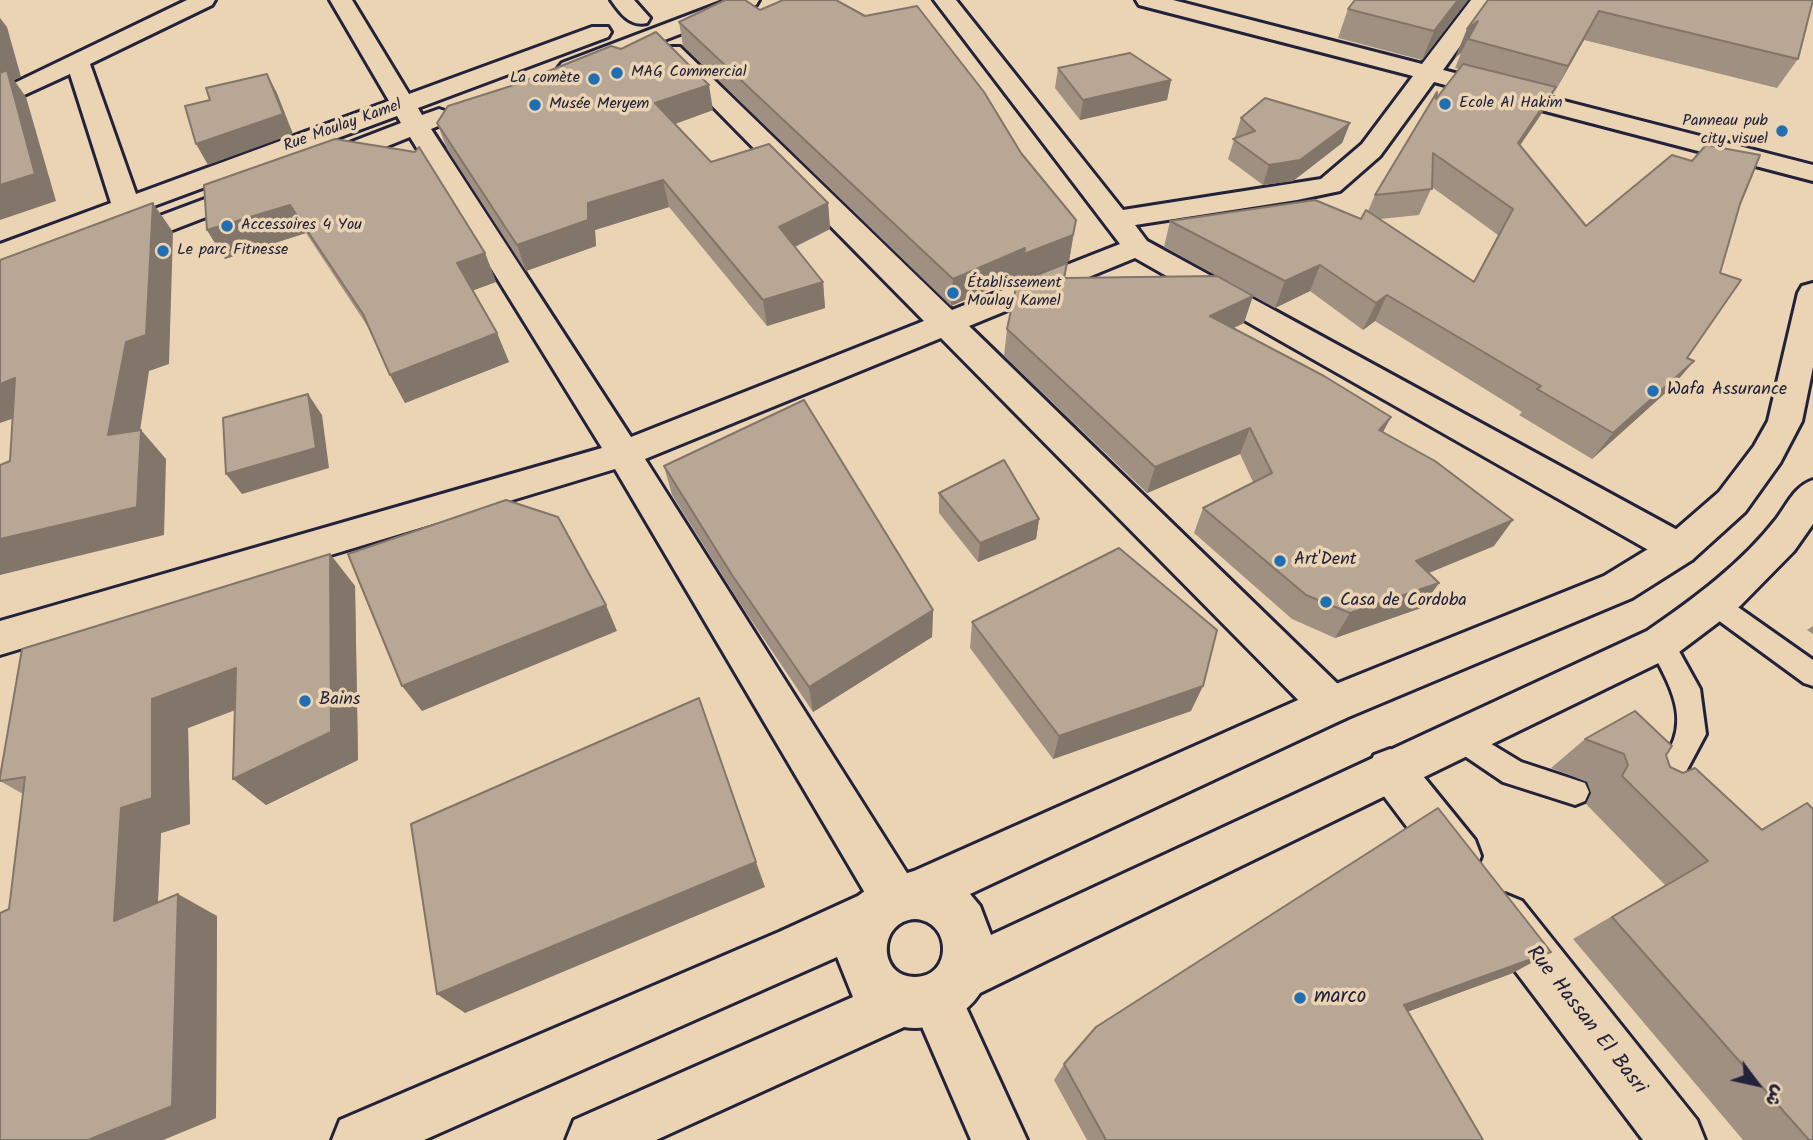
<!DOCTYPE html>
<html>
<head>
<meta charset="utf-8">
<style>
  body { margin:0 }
  #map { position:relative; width:1813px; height:1140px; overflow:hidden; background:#ebd4b4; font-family:Kalam,"Playpen Sans Arabic",sans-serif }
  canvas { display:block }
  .north { position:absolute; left:1722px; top:1049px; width:70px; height:70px; -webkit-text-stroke:5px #ebd4b4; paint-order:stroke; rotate:123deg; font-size:19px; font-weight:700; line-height:28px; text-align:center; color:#22223b }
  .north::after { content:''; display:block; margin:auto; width:24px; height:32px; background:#22223b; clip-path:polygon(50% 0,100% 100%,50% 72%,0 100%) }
</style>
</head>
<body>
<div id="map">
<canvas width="1813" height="1140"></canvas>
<div class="north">ش</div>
</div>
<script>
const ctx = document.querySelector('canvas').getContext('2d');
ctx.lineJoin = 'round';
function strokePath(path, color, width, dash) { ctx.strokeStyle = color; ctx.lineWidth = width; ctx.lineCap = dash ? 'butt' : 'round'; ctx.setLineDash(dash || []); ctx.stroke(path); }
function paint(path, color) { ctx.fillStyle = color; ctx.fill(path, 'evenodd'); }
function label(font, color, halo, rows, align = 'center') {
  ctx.font = font + ' Kalam,sans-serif'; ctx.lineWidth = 7; ctx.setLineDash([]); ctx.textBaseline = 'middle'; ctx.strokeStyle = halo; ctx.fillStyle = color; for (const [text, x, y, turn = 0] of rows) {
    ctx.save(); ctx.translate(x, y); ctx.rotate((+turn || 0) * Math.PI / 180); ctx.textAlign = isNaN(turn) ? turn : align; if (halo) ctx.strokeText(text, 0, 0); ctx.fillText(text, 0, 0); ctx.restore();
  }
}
const service = new Path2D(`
  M1716 595 1725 598 1813 660V686L1804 683 1707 612 1703 605 1707 598Z
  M1661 632 1670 635 1700 689 1706 734 1682 779 1644 797 1634 793 1630 784C1638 766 1653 771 1663 759 1695 719 1666 680 1648 643L1652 635Z
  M1460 725 1521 762 1585 783 1589 792 1585 801 1575 805 1503 782 1450 746 1446 737 1450 728Z`);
const minor = new Path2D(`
  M187 0H215L212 5 90 64 136 194 389 101 330 0H352L409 94 592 27H608L611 32 608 37 418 108 422 115 439 109 448 112 452 117 448 122 431 129 631 437 924 321 664 57 660 52 664 47H680L952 310 1120 244 934 0H956L1123 210 1321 179 1362 144 1413 76 1139 5 1136 0H1173L1422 64 1471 0H1493L1443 70 1813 165V181L1434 82 1380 156 1340 191 1297 200 1135 225 1147 241 1692 538 1698 549 1692 560 1679 564 1666 560 1135 258 969 326 1346 692 1352 705 1346 718 1331 724 1316 718 941 338 645 459 912 881 919 898 912 915 895 922 878 915 615 469 0 655V621L602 448 410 137 328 170 319 172 310 170 306 164 310 158 401 123 397 116 0 263V244L111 203 70 74 0 106V90Z
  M611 0H634L650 18 647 23C630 27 620 13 611 0Z
  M728 0H759L756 5 578 73H562L558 68 562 63Z
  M253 181 263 183 267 189 263 195 126 248 116 251 106 248 102 242 106 236Z
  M1390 749 1406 755 1475 840 1481 856 1475 872 1458 879 1441 872 1374 783 1368 769 1374 755Z
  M1505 894 1522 901 1697 1120 1705 1140H1643L1488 935 1481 918 1488 901Z
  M936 973 954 981 1027 1140H971L910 999 918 981Z`);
const primary = new Path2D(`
  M1813 283V367L1802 421 1780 463 1745 512 1692 560 1632 598 1346 718 970 894 980 906 991 935 1647 631C1695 598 1741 564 1777 518 1788 503 1795 486 1813 480V524L1794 551 1740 606 1675 655 980 993C965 1017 932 1032 904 1027L656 1140H566L574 1120 853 997 837 957 424 1140H332L340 1120 779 932 858 896 877 882 914 871 1316 692 1604 576 1666 538 1719 492 1754 446 1768 421 1798 293 1802 286ZM915 919C952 921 953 977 915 977 877 977 878 921 915 919Z`);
strokePath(service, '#22223b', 6);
strokePath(minor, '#22223b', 6);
strokePath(primary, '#22223b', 6);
paint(service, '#ebd4b4');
paint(minor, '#ebd4b4');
paint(primary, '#ebd4b4');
paint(new Path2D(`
  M1468 0 1422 60 1338 38 1348 9Z
  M1488 0H1813L1798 59 1777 88 1584 40 1542 113 1520 145 1586 226 1740 204 1687 358 1672 387 1592 459 1519 415 1522 412 1375 321 1363 330 1310 291 1275 308 1231 284 1244 323 1233 328 1391 417 1383 432 1494 546 1429 573 1439 583 1421 608 1335 638 1292 619 1194 533 1203 508 1253 482 1240 454 1147 493 1004 356 1007 329 1067 263 1065 278 1217 276 1164 247 1170 221 1361 219 1368 211 1375 195 1436 99 1459 69 1455 68 1461 53 1455 58ZM1432 187 1498 235 1474 281 1380 219 1419 215Z
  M760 10 1021 153 1076 220 1069 261 1021 280V275L951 306 683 46 679 22Z
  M1058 68 1171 80 1167 100 1080 120 1055 88Z
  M511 86 713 110 675 124 711 162 828 203 830 229 795 247 823 282 825 308 767 326 669 207 595 230 596 246 526 271 447 149 437 123Z
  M1241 118 1350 123 1342 143 1293 181 1263 185 1228 159Z
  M204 185 485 253 496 282 472 290 497 333 509 362 405 403 390 375 370 330 306 233 225 259 207 230Z
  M664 466 933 610 932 637 813 712 739 602 672 495Z
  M939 493 1039 519 1036 539 978 562 939 513Z
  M330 554 355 586 358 760 266 805 233 779 234 710 188 728 190 824 161 833 158 902 217 916 216 1118 163 1140H0L9 909 23 794 0 781Z
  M972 622 1191 711 1053 759 970 648Z
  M1813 626V634L1807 630Z
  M1585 739 1666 755 1670 767 1761 829 1807 803 1813 1140H1743L1573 939 1665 885 1586 804 1591 793 1587 782 1551 768Z
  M1513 973 1407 1012 1483 1140H1087L1054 1080 1064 1064Z`), '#9f9081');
paint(new Path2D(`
  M1458 0H1468L1422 60 1434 31Z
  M1599 11 1584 40 1553 95 1568 66Z
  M0 18 7 27 21 77 14 80 26 97 56 201 0 220Z
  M1478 21 1468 39 1461 53 1455 58 1467 29Z
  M267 74 277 93 293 134 208 165 196 144Z
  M1171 80 1167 100 1080 120 1083 100Z
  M709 85 713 110 661 129 655 103Z
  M1556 87 1542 113 1504 169 1518 143Z
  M1350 123 1342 143 1293 181 1263 185 1269 165Z
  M663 180 669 207 595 230 596 246 526 271 517 245 588 203Z
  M153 203 173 232 169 364 149 371 135 464 108 435Z
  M828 203 830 229 782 253 779 227Z
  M290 205 306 233 225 259 207 230Z
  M1076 220 1069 261 1021 280V275L951 306 953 279Z
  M485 253 496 282 469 292 457 263Z
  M1320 265 1310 291 1275 308 1285 281Z
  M823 282 825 308 767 326 763 300Z
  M1387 295 1375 321 1363 330 1376 303Z
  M1253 296 1244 323 1202 343 1210 316Z
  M497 333 509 362 405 403 390 375Z
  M1694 361 1672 387 1592 459 1613 433Z
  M15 378 43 408 0 423V384Z
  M308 394 322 415 329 468 242 494 226 474Z
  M1391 417 1377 443 1379 430Z
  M1250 428 1240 454 1147 493 1155 467Z
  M141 430 166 459 164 535 0 575V539Z
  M1039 519 1036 539 978 562 980 543Z
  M1513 520 1494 546 1399 585 1416 561Z
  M330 554 355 586 358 760 266 805 233 779Z
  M1439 583 1421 608 1335 638 1350 613Z
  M606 605 617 631 422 711 402 686Z
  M933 610 932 637 813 712 809 687Z
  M236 668 267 698 188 728 190 824 161 833 156 942 114 921 121 808 152 699Z
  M1203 686 1191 711 1053 759 1059 736Z
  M756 862 765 887 465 1013 437 994Z
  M178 894 217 916 216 1118 163 1140H88Z
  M1551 952 1513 973 1374 1024 1404 1005Z`), '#827569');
const building = new Path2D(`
  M725 0H745L760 10 783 0H836L865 16 917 6 984 92 1021 153 1076 220 1073 235 1024 254 1025 248 953 279 679 22Z
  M1355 0H1458L1434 31 1348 9Z
  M1488 0H1813L1798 59 1599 11 1568 66 1468 39 1478 21 1467 29Z
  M656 32 709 85 655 103 711 162 769 144 828 203 779 227 823 282 763 300 663 180 588 203V220L517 245 437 123 448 106 511 86 611 46 621 49Z
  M1130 53 1171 80 1083 100 1058 68Z
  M1463 64 1556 87 1518 143 1586 226 1672 155 1692 161 1706 145 1760 155 1740 204 1720 273 1741 280 1687 358 1694 361 1613 433 1537 389 1541 386 1387 295 1376 303 1320 265 1285 281 1170 221 1315 200 1361 219 1366 210 1474 282 1513 209 1433 153 1432 189 1375 195 1437 92 1436 99Z
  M7 70 35 174 0 185V73Z
  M267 74 283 114 196 144 185 106 210 100 206 88Z
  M1265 98 1350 123 1300 160 1269 165 1233 139 1255 131 1241 118Z
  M335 139 415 152 419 147 485 253 457 263 497 333 390 375 363 314 290 205 207 230 204 185Z
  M153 203 146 335 126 342 108 435 141 430 137 507 0 539V465L10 461 15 378 0 384V260Z
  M1067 263 1064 278 1217 276 1253 296 1210 316 1324 376 1391 417 1379 430 1435 461 1513 520 1416 561 1439 583 1350 613 1306 595 1203 508 1272 473 1250 428 1155 467 1007 329 1017 283Z
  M308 394 316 448 226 474 223 418Z
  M804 400 933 610 809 687 732 575 664 466Z
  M1004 460 1039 519 980 543 939 493Z
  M506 500 558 517 606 605 402 686 348 554Z
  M1119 548 1217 630 1203 686 1059 736 972 622Z
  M330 554 331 732 233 779 236 668 152 699V798L121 808 114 921 178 894 172 1106 88 1140H0V913L9 909 25 777 0 781V777L22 649Z
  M699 698 756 862 437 994 411 824Z
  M1635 711 1672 746 1666 755 1670 767 1683 773 1695 768 1762 830 1807 803 1813 809V1140H1809L1612 917 1708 861 1622 776 1628 765 1624 754 1585 739Z
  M1438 808 1551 952 1404 1005 1483 1140H1106L1064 1064 1096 1027Z`);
paint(building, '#b9a796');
strokePath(building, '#827569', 2);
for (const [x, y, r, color] of [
  [617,73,7,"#1f6fb2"],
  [594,79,7,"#1f6fb2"],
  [1445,104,7,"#1f6fb2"],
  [535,105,7,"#1f6fb2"],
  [1782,131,7,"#1f6fb2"],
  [227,226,7,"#1f6fb2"],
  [163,251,7,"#1f6fb2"],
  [953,293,7,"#1f6fb2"],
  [1653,391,7,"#1f6fb2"],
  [1280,561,7,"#1f6fb2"],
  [1326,602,7,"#1f6fb2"],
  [305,701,7,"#1f6fb2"],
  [1300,998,7,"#1f6fb2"]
]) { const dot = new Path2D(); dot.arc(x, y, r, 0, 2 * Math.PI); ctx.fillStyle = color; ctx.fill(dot); strokePath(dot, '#ebd4b4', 2.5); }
label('16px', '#22223b', '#ebd4b4', [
  ["MAG Commercial",631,73],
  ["La comète",580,79,"right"],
  ["Ecole Al Hakim",1459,104],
  ["Musée Meryem",549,105],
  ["Panneau pub",1768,122,"right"],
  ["city visuel",1768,140,"right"],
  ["Accessoires 4 You",241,226],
  ["Le parc Fitnesse",177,251],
  ["Établissement",967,284],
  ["Moulay Kamel",967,302]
], 'left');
label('16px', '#22223b', '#ebd4b4', [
  ["Rue Moulay Kamel",343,127,-20]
]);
label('18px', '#22223b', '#ebd4b4', [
  ["Wafa Assurance",1667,391],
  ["Art'Dent",1294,561],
  ["Casa de Cordoba",1340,602],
  ["Bains",319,701]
], 'left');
label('21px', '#22223b', '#ebd4b4', [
  ["marco",1314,998]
], 'left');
label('21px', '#22223b', '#ebd4b4', [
  ["Rue Hassan El Basri",1585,1021,52]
]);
</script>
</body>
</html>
